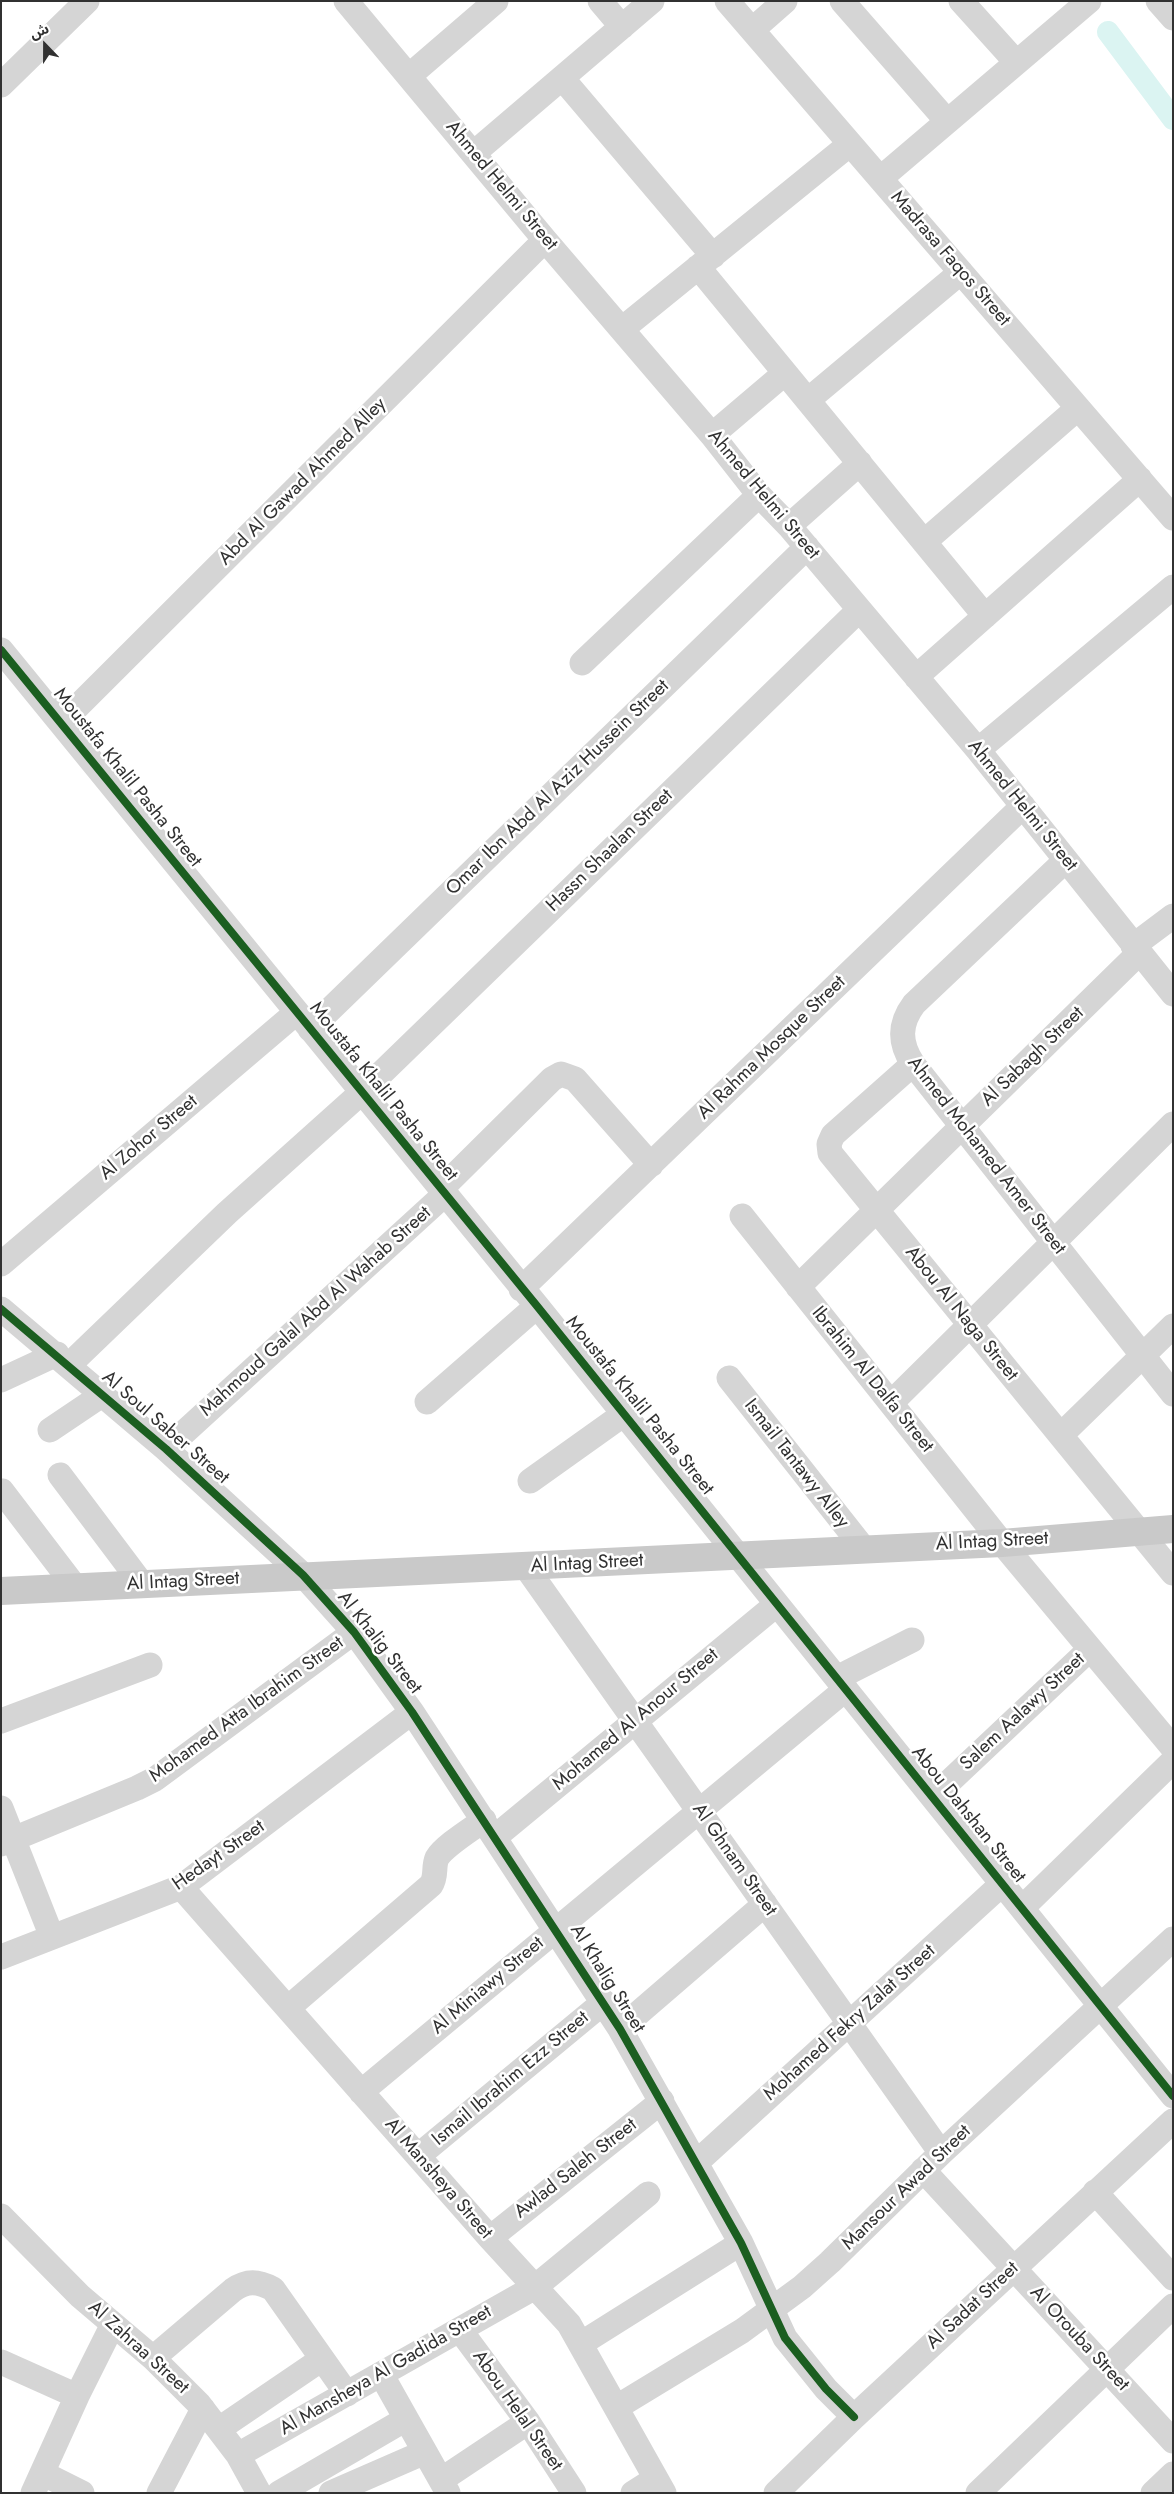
<!DOCTYPE html>
<html>
<head>
<meta charset="utf-8">
<style>
  body { margin:0 }
  #map { position:relative; width:1174px; height:2494px; overflow:hidden; background:#fff; font-family:Jost,"Noto Sans Arabic",sans-serif }
  canvas { display:block }
  .frame { position:absolute; inset:0; border:2px solid #313131; pointer-events:none }
  .north { position:absolute; left:20px; top:20px; width:50px; height:50px; -webkit-text-stroke:4px #fff; paint-order:stroke; rotate:338deg; font-size:14px; font-weight:700; line-height:20px; text-align:center; color:#313131 }
  .north::after { content:''; display:block; margin:auto; width:18px; height:22px; background:#313131; clip-path:polygon(50% 0,100% 100%,50% 72%,0 100%) }
</style>
</head>
<body>
<div id="map">
<canvas width="1174" height="2494"></canvas>
<div class="frame"></div>
<div class="north">ش</div>
</div>
<script>
const ctx = document.querySelector('canvas').getContext('2d');
ctx.lineJoin = 'round';
function strokePath(path, color, width, dash) { ctx.strokeStyle = color; ctx.lineWidth = width; ctx.lineCap = dash ? 'butt' : 'round'; ctx.setLineDash(dash || []); ctx.stroke(path); }
function label(font, color, halo, rows, align = 'center') {
  ctx.font = font + ' Jost,sans-serif'; ctx.lineWidth = 5; ctx.setLineDash([]); ctx.textBaseline = 'middle'; ctx.strokeStyle = halo; ctx.fillStyle = color; for (const [text, x, y, turn = 0] of rows) {
    ctx.save(); ctx.translate(x, y); ctx.rotate((+turn || 0) * Math.PI / 180); ctx.textAlign = isNaN(turn) ? turn : align; if (halo) ctx.strokeText(text, 0, 0); ctx.fillText(text, 0, 0); ctx.restore();
  }
}
strokePath(new Path2D(`
  M1108 32 1173 119`), '#dbf4f2', 22);
strokePath(new Path2D(`
  M346 1 545 240 712 435 759 495 789 526 978 750 1173 994
  M600 1 622 27
  M727 1 1173 518
  M842 1 947 121
  M961 1 1016 62
  M1158 1 1173 18
  M752 30 785 1
  M409 76 496 1
  M562 78 713 256
  M1 85 87 1
  M474 153 652 1
  M881 178 1089 1
  M698 267 985 616
  M622 329 850 144
  M808 400 961 272
  M712 435 785 373
  M789 526 860 463
  M924 542 1078 408
  M1 650 537 1306 1173 2096
  M582 663 759 495
  M916 677 1140 479
  M61 723 545 240
  M978 750 1173 587
  M1066 860 914 1004C899 1024 899 1043 913 1064L1173 1394
  M1133 946 1173 916
  M310 1029 807 547
  M913 1064 833 1135 829 1144 830 1153 1173 1573
  M440 1190 552 1079 561 1074 575 1079 651 1165
  M742 1216 1002 1543 1173 1748
  M1 1264 297 1012
  M798 1287 1139 953
  M521 1289 1023 806
  M1 1309 166 1449 303 1575 354 1632 412 1712 620 2029 741 2243 785 2338 826 2389 854 2417
  M69 1365 227 1213 362 1092 859 610
  M729 1378 864 1549
  M1 1380 57 1354
  M427 1402 537 1306
  M891 1403 1173 1124
  M50 1430 102 1395
  M1061 1435 1173 1326
  M166 1449 444 1195
  M60 1475 142 1584
  M530 1481 624 1414
  M2 1491 76 1588
  M526 1567 941 2153
  M837 1678 912 1640
  M1 1721 150 1665
  M933 1797 1090 1649
  M1 1808 52 1937
  M495 1837 777 1604
  M1 1844 137 1788 155 1779 354 1632
  M181 1887 490 2238 569 2324 664 2493
  M1022 1908 1173 1761
  M1 1957 181 1887 412 1712
  M288 2008 431 1885C437 1876 433 1867 437 1858 444 1846 472 1829 484 1820
  M620 2029 765 1904
  M361 2092 846 1689
  M418 2156 604 2002
  M697 2162 1002 1884
  M923 2170 1173 2441
  M1095 2192 1173 2278
  M1 2216 80 2296 153 2358 199 2404 238 2455 259 2493
  M490 2238 662 2101
  M460 2330 528 2422 574 2493
  M582 2343 741 2243
  M153 2358 233 2290C247 2280 258 2281 273 2289L347 2394
  M1 2362 77 2396
  M381 2374 448 2493
  M617 2407 742 2331 802 2287 830 2262 941 2153 1173 1939
  M219 2429 322 2359
  M238 2455 535 2287 648 2194
  M42 2473 82 2493
  M441 2480 528 2422
  M33 2493 77 2396 112 2326
  M159 2493 203 2409
  M279 2493 406 2419
  M331 2493 425 2452
  M633 2493 655 2479
  M776 2493 854 2417 1173 2121
  M978 2493 1173 2306
  M1153 2493 1173 2474`), '#d5d5d5', 25);
strokePath(new Path2D(`
  M1 1591 1002 1543 1173 1529`), '#c9c9c9', 28);
strokePath(new Path2D(`
  M1 650 537 1306 1173 2096
  M1 1309 166 1449 303 1575 354 1632 412 1712 620 2029 741 2243 785 2338 826 2389 854 2417`), '#1b5e20', 8);
label('19px', '#313131', '#fff', [
  ["Ahmed Helmi Street",501,186,50],
  ["Madrasa Faqos Street",950,259,49],
  ["Abd Al Gawad Ahmed Alley",303,482,-45],
  ["Ahmed Helmi Street",763,495,50],
  ["Moustafa Khalil Pasha Street",127,778,51],
  ["Omar Ibn Abd Al Aziz Hussein Street",558,788,-44],
  ["Ahmed Helmi Street",1022,806,51],
  ["Hassn Shaalan Street",610,851,-44],
  ["Al Rahma Mosque Street",772,1048,-44],
  ["Al Sabagh Street",1033,1057,-44],
  ["Moustafa Khalil Pasha Street",383,1092,51],
  ["Al Zohor Street",149,1138,-40],
  ["Ahmed Mohamed Amer Street",986,1156,52],
  ["Mahmoud Galal Abd Al Wahab Street",316,1312,-42],
  ["Abou Al Naga Street",961,1314,51],
  ["Ibrahim Al Dalfa Street",872,1380,51],
  ["Moustafa Khalil Pasha Street",639,1406,51],
  ["Al Soul Saber Street",165,1428,41],
  ["Ismail Tantawy Alley",796,1464,52],
  ["Al Intag Street",992,1542,-3],
  ["Al Intag Street",587,1564,-3],
  ["Al Intag Street",183,1582,-3],
  ["Al Khalig Street",379,1643,52],
  ["Mohamed Atta Ibrahim Street",247,1710,-36],
  ["Salem Aalawy Street",1023,1712,-43],
  ["Mohamed Al Anour Street",636,1720,-40],
  ["Abou Dahshan Street",968,1815,51],
  ["Hedayt Street",219,1856,-35],
  ["Al Ghnam Street",734,1860,55],
  ["Al Khalig Street",607,1979,58],
  ["Al Miniawy Street",488,1986,-40],
  ["Mohamed Fekry Zalat Street",850,2023,-42],
  ["Ismail Ibrahim Ezz Street",511,2079,-40],
  ["Awlad Saleh Street",576,2169,-38],
  ["Al Mansheya Street",438,2179,49],
  ["Mansour Awad Street",907,2188,-44],
  ["Al Sadat Street",973,2306,-43],
  ["Al Orouba Street",1079,2339,47],
  ["Al Zahraa Street",138,2348,42],
  ["Al Mansheya Al Gadida Street",386,2371,-30],
  ["Abou Helal Street",517,2411,55]
]);
</script>
</body>
</html>
